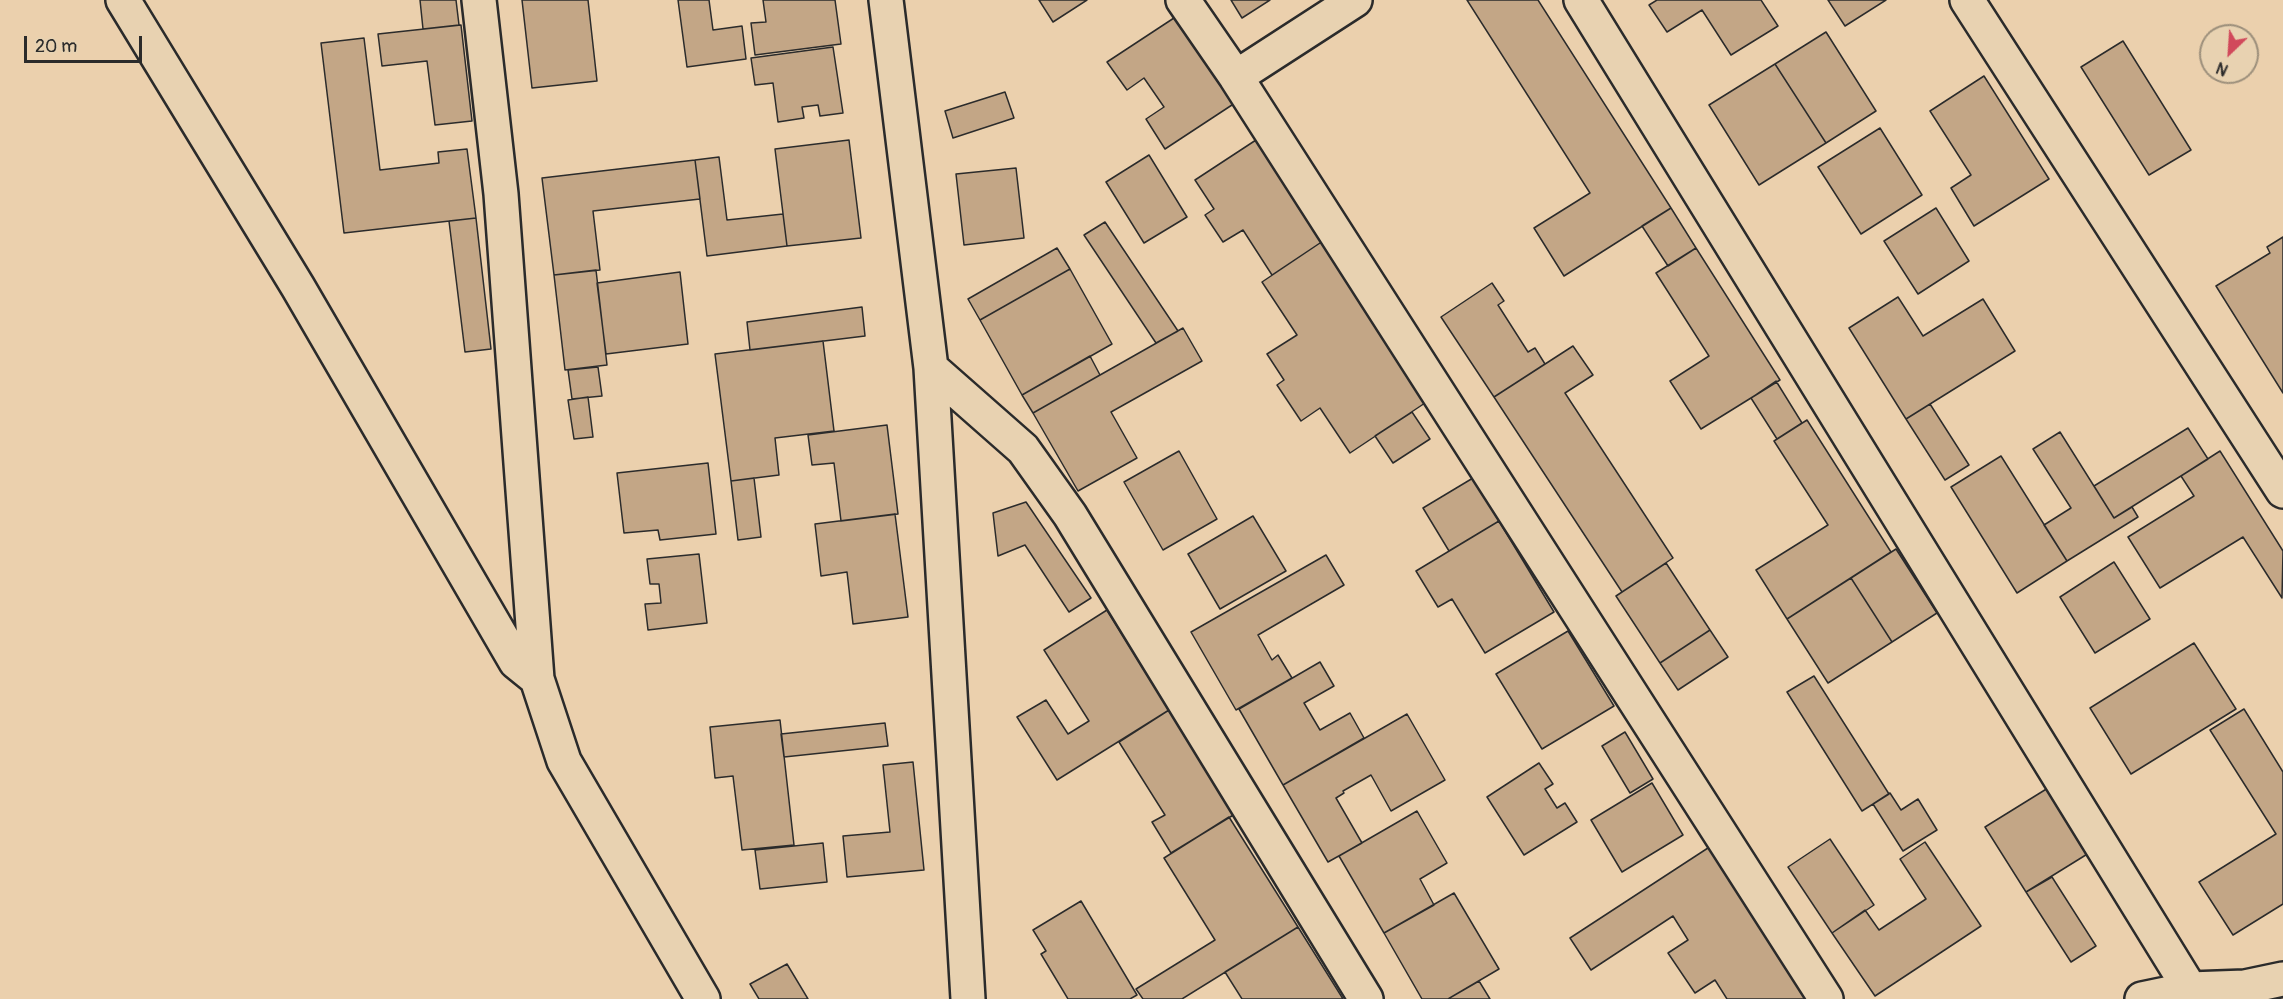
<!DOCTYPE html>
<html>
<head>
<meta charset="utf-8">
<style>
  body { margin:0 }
  #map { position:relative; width:2283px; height:999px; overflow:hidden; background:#ebd0ad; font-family:Pangolin,sans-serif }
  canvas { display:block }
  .north { position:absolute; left:2199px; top:24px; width:60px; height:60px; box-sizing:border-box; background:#e8d2b1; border:2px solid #9c8f7b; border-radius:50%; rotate:205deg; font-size:16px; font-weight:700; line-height:24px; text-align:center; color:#2b2b2b }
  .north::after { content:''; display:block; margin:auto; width:21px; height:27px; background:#d1495b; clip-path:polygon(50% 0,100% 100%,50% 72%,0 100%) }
  .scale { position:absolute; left:24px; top:36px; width:118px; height:27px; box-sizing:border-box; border:3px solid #2b2b2b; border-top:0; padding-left:8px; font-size:18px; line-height:21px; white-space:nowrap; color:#2b2b2b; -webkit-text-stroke:4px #e8d2b1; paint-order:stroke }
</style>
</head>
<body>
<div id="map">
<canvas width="2283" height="999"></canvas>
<div class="north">N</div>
<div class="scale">20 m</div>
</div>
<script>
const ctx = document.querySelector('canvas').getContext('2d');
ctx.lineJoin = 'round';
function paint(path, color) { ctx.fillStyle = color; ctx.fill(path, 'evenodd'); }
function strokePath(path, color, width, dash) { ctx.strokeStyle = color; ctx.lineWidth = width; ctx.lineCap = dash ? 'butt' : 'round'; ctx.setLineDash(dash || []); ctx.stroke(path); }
const building = new Path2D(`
  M420 0H456L459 25 423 29Z
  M522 0H588L597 81 532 88Z
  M678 0H709L713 30 742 26 746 59 687 67Z
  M763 0H835L841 44 755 55 751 23 766 22Z
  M1039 0H1087L1053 22Z
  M1231 0H1270L1242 18Z
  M1467 0H1538L1671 208 1564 276 1534 228 1590 193Z
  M1657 0H1761L1778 26 1731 55 1702 10 1667 32 1649 5Z
  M1828 0H1886L1845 26Z
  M1177 16 1235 103 1165 149 1146 119 1164 107 1144 78 1127 90 1107 62Z
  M461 25 472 121 435 125 427 61 382 66 378 34Z
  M1826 32 1876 111 1826 143 1775 64Z
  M364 38 380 170 439 163 438 152 467 149 476 218 344 233 321 43Z
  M2123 41 2191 150 2149 175 2081 67Z
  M833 47 843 113 820 116 818 105 802 107 804 118 778 122 773 83 755 85 751 58Z
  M1775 64 1826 143 1759 185 1709 105Z
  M1984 76 2049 179 1974 226 1951 188 1971 175 1930 111Z
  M1005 92 1014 118 953 138 945 111Z
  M1880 128 1922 195 1861 234 1818 167Z
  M849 140 861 238 787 246 775 149Z
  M1256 140 1323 241 1272 275 1243 230 1223 242 1205 215 1214 209 1195 180Z
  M1149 155 1187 217 1144 243 1106 182Z
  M719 157 727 220 783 214 787 246 707 256 695 160Z
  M695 160 700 199 593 211 600 270 554 275 542 178Z
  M1016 168 1024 238 964 245 956 174Z
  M1671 208 1696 248 1668 266 1642 226Z
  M1936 208 1969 261 1918 294 1884 241Z
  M476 218 491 349 465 352 449 221Z
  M1105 222 1178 331 1156 343 1084 235Z
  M2283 237V393L2216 286 2270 253 2267 247Z
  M1323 241 1428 401 1350 453 1320 408 1301 421 1277 385 1284 380 1267 354 1297 335 1262 282Z
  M1057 248 1070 269 980 320 968 299Z
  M1696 248 1780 380 1701 429 1670 381 1709 356 1656 273Z
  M1070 269 1112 344 1022 395 980 320Z
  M596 270 607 365 565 370 554 275Z
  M680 272 688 344 606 354 597 283Z
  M1492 283 1504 301 1498 305 1528 352 1535 348 1545 364 1494 397 1441 317Z
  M1898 297 1923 336 1983 299 2015 351 1906 419 1849 328Z
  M862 307 865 336 750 350 747 322Z
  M1183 328 1202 361 1111 412 1137 458 1078 491 1033 413Z
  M823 341 834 431 775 438 779 475 731 481 715 354Z
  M1573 346 1593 375 1565 393 1673 558 1622 592 1494 397Z
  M1090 356 1100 375 1033 413 1022 395Z
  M598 367 602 396 572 399 568 370Z
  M1776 381 1802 423 1777 439 1751 398Z
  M588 397 593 437 574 439 568 400Z
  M1930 404 1969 465 1945 480 1906 419Z
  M1412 412 1430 439 1393 463 1375 436Z
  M1807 420 1891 552 1787 619 1756 570 1828 525 1774 441Z
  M887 425 898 514 841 521 834 463 812 465 808 435Z
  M2188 428 2208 459 2114 518 2094 486Z
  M2060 432 2114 518 2132 507 2138 517 2067 561 2044 525 2071 508 2033 449Z
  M1179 451 1217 519 1163 550 1124 482Z
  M2220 451 2283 551 2282 598 2243 537 2160 588 2128 537 2194 496 2181 476Z
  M2001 456 2067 561 2017 593 1951 487Z
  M708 463 716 534 660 540 658 530 624 533 617 473Z
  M754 478 761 537 738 540 731 481Z
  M1473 478 1499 521 1449 551 1423 508Z
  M1026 502 1091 598 1069 612 1025 545 998 556 993 513Z
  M895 514 908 617 853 624 847 572 821 576 815 524Z
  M1253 516 1286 571 1220 609 1188 554Z
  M1499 521 1554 612 1485 653 1452 599 1438 607 1416 571Z
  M1896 549 1937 613 1892 642 1851 578Z
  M699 554 707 623 648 630 645 604 661 603 659 584H650L647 559Z
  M1326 555 1344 585 1258 635 1272 660 1278 655 1292 678 1236 710 1191 632Z
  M2114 562 2150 619 2095 653 2060 597Z
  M1666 563 1710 630 1660 663 1616 596Z
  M1851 578 1892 642 1828 683 1787 619Z
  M1107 610 1169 710 1057 780 1017 717 1046 700 1068 734 1089 721 1044 650Z
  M1710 630 1728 657 1678 690 1660 663Z
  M1568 631 1614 706 1542 749 1496 674Z
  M2194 643 2236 709 2131 774 2090 708Z
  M1320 662 1334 686 1304 703 1320 730 1350 713 1364 738 1283 785 1239 709Z
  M1814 676 1889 794 1862 811 1787 692Z
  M2244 709 2283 772V904L2233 935 2199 882 2276 834 2210 730Z
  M1169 710 1235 814 1171 853 1152 822 1165 815 1119 742Z
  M1407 714 1445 780 1391 811 1371 775 1343 791 1344 793 1336 798 1362 843 1328 862 1283 785Z
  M780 720 794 845 742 850 733 776 715 778 710 727Z
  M885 723 888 746 784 757 781 734Z
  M1625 732 1653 779 1630 793 1602 746Z
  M913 762 924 870 847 877 843 836 890 832 883 765Z
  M1539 763 1553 784 1545 789 1557 808 1565 803 1577 822 1524 855 1487 797Z
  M1652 783 1683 835 1622 872 1591 820Z
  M2048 788 2089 853 2026 892 1985 827Z
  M1890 793 1901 810 1918 799 1937 830 1903 851 1873 804Z
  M1417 811 1447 863 1420 879 1434 905 1384 933 1339 856Z
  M1229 817 1298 927 1182 999H1143L1136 989 1215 940 1164 858Z
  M1830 839 1874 905 1832 933 1788 867Z
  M1925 842 1981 926 1875 996 1832 933 1865 910 1879 930 1926 899 1900 859Z
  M823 843 827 882 760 889 755 850Z
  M1711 846 1811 999H1727L1715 980 1695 993 1668 953 1688 940 1673 916 1591 970 1570 938Z
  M2052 877 2096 946 2071 962 2026 892Z
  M1454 893 1499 969 1448 999H1422L1384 933Z
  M1081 901 1137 995 1130 999H1068L1041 954 1046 951 1033 930Z
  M1298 927 1343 999H1242L1225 972Z
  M787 964 808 999H759L750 984Z
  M1479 981 1490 999H1448Z`);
paint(building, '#c3a686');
strokePath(building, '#2b2b2b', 1.5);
const minor = new Path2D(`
  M123 0 298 287 516 662 537 679 564 761 703 999
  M479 0 501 194 537 679
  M886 0 931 368 968 999
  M1183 0 1236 77 1826 999
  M1581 0 2190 989
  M1967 0 2283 491
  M1236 77 1355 0
  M931 368 1023 449 1070 515 1366 999
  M2142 999 2190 989 2245 987 2283 979`);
strokePath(minor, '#2b2b2b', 38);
strokePath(minor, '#e8d2b1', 33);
</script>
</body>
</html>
